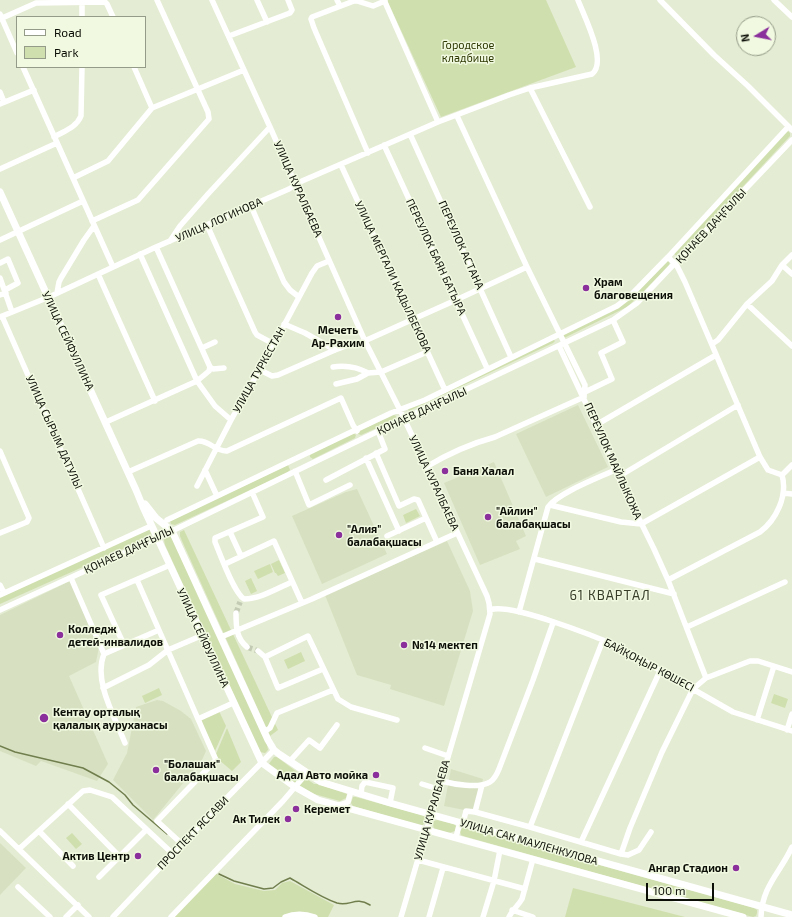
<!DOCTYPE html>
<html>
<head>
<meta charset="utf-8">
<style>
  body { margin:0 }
  #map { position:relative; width:792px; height:917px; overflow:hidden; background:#e4ecd3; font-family:"Exo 2",sans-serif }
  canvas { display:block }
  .legend { position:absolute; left:16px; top:16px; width:130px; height:52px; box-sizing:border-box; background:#f1f9e0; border:1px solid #959b89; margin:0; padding:5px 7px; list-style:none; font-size:12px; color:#0c0f07 }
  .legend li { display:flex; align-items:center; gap:8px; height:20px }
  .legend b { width:20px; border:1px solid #959b89 }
  .north { position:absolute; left:736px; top:16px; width:40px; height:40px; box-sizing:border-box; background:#f1f9e0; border:1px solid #959b89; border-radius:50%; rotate:260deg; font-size:11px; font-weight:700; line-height:16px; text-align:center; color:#0c0f07 }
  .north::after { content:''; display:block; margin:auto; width:14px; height:18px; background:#8a2f9b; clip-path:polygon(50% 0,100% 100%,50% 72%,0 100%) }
  .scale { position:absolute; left:646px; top:883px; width:68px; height:18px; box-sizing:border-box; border:2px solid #0c0f07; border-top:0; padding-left:5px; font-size:12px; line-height:14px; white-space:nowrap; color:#0c0f07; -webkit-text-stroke:3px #f1f9e0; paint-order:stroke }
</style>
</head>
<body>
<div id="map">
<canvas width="792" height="917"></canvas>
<ul class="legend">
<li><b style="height:5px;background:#fff"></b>Road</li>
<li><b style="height:11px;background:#d0dfae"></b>Park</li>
</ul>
<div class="north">N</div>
<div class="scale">100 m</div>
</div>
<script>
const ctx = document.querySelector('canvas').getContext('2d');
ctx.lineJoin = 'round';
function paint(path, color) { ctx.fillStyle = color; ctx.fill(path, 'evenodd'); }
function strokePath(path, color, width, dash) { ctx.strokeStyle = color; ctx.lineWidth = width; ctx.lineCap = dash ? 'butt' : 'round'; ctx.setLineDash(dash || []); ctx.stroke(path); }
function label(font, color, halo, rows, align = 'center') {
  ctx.font = font + ' "Exo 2",sans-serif'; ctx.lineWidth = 3; ctx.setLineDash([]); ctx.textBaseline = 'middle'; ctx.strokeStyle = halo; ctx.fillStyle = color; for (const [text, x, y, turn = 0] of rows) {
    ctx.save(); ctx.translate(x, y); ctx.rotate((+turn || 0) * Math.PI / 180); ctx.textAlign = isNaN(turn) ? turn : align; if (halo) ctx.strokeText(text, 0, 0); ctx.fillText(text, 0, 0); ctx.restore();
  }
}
paint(new Path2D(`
  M578 405 608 467 546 497 516 434Z
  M494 462 526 536 516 541 520 549 480 565 444 483Z
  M357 489 387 554 322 584 292 516 346 492Z
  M447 541 470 591 473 611 444 706 390 689 391 685 357 675 325 595Z
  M70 581 99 647 96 662 69 676 108 764 97 781 41 761 36 766 0 751V615Z
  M157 700 163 701 181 711 191 719 206 751 202 760 153 820 113 780 127 753 136 707Z
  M451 769 483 779 475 812 444 806Z
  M0 843 26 868 0 895Z`), '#d7e1c1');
paint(new Path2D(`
  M387 0H546L576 67 441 117Z
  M788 131 790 133V136L679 255H675L674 253 786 132Z
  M668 261 670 262 669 265 643 292 627 307 564 338 563 334 616 307Z
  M553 339 555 341 553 343 409 411 407 407Z
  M394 415 396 416 395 420 361 435 358 434V431Z
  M353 433 356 435 355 438 313 459 310 457V455Z
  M288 465 290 470 287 473 175 525 171 524 170 521Z
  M416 509 420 516 406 523 403 515Z
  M149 529 152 536 0 604V596Z
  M184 530 278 730 270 736 182 541 180 536V532Z
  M171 536 267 744 268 750 265 753 260 752 165 545 164 540C165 537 168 535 171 536Z
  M279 560 285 573 278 576 276 573H275L271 564Z
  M270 564 273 572 258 579 254 571Z
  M251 578 257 591 251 594 245 581Z
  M301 652 305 661 288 669 284 660Z
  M159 688 162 695 145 703 142 696Z
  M774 694 788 699 785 708 771 703Z
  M219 711 226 726 215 751 200 720Z
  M227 728 241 762 232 771 218 759 216 754Z
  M274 757H277L301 775 295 783 268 765Z
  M307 779 314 784H318L347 794 346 798 340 801 314 794 299 785 304 780Z
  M353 797H356L425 816 426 821 422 826 353 806 351 803Z
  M437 820 454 824 456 826 455 831 449 833 434 829 433 824 434 821Z
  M463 827 754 908 757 910V913L756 916 753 917 463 836 461 835 460 831Z
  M72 833 82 844 76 849 66 838Z
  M215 873 235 884 264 891 275 890 282 883 290 881 334 905 328 917H173Z
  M573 888 685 917H565Z`), '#d0dfae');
strokePath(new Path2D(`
  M0 746 15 752 83 768 109 782 125 795 133 805 167 834
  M219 874 234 881 264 889 273 888 281 882 290 878C306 887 320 897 337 903 350 907 355 896 370 905`), '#707e4d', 1.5);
strokePath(new Path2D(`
  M236 613 240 602
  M247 647 258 651`), '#c4cbb4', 5.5, [5.5, 3]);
strokePath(new Path2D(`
  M82 0V17
  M212 0 270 127 365 341 402 414 487 596 489 603 490 614 401 917
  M257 0 267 22
  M337 0 340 6
  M384 0 438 122
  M660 0 714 55 748 86 792 130
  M774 0 792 17
  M0 14 17 53
  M0 19 36 3 105 2 107 4 113 17
  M229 36 290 13 292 10 288 0
  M23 67 113 267
  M134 67 152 108
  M530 88 590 207
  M0 92 4 102
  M0 104 34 90
  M152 108 244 70
  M457 116 527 267 585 385 584 397
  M410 134 511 357
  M54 137C64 131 76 128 81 116L82 67
  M384 145 487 368
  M368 153 314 28 311 19 312 17 354 1H357L373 6 385 1
  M341 165 445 390
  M0 169 57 143
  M73 178 108 161 152 108
  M251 206 284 282 290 290 299 297
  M92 221 138 200 209 119 208 112 157 0
  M207 225 255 332 257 335 274 344
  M0 240 83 201
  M170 241 180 226 208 194 270 127
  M156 247 210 367
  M140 254 197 381 215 406 231 420
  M668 257 677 266 685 282 760 457 768 470 782 475
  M0 263 8 259 18 283 5 290
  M782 265 792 274
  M98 274 155 401
  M0 278 12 312
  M57 293 59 282 61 278 84 240 94 226
  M0 295 6 293
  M747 304 792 346
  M2 316 104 548
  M0 317 49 297 156 247 289 189 302 181 438 122 509 95 530 88 592 74C608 62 584 16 578 0
  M284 324 305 333 335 350
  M712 344 718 340 747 304 772 281 782 265 792 255
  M559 346 596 425 615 470 654 549 668 580 706 678
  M202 348 215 342
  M210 367 213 369 224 368
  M333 367C346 365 357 367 368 373
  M260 370 272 376 278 375 335 350 351 344 360 343 456 300 527 267
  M336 384 357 379 368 373 381 372 427 352
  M585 392 612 379 601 353 623 342 613 320
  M106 422 197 381 209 371 210 367
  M596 425 716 355
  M0 451 29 518 27 522 0 533
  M376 453 399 506 414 499 418 500 437 542
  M366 458 399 531
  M426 467C446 455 473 443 495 437L584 397
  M205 470 217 496
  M295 471 309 505 350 485
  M128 472 198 441C209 440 216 452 227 451L341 398 353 425 357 431
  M782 475 792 465
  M618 477 738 405
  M326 480 385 449 378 431
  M197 486 231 420 274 344 312 273 317 266 329 261
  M252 492 263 517 215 538V542C220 554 234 593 244 599 260 599 278 588 292 582
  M783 493 792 494
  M550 505 621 522 641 524 760 457
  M167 520 391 413 425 400 617 306 630 296 668 257 788 127
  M230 532 241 556
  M387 536 426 518
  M535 559 674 594
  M225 564 274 541 302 603
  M71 578 104 654C93 681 115 717 125 743
  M137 580 216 760 157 821 182 844
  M668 580 760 532C776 520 788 496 782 475
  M0 585 4 593
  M0 595 151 526
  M0 610 172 531 395 423 613 320 637 303 792 140
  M490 610C509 602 597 637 619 647L733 712 792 731
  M519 612 548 507C558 493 598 478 615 470
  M236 613C236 626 236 638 247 647
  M687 627 785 582
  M221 637 312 599 457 533
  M124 645 101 595 170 565
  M258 651 265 657 278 688 323 669
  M104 654 159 630
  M265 657 308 636 338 699 351 707 397 720
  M103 688 149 665 168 650 203 635
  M198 719 233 703
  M757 720 774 666
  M787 730 792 714
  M264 732 270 728 277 713 333 690
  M425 748 448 756
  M290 761 309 740 320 748 337 725
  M441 781C453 784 479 789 490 782 495 779 497 774 499 769L533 680 553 623
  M422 784 438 789
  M361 794 362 786 365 782 393 788 390 803
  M68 804 119 856
  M339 805 348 802 351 791
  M475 812 482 785
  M463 823 466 811 475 812 530 827 621 854 628 855 639 850 651 832
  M530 827 603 640
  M0 831 89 917
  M39 831 73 866
  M456 837 460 822
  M581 842 660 671
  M19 849 83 791 90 790 112 797 173 854
  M621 854 630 828 662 752 693 689 706 678 750 661H758L792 672
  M418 860 525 889
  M99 877 146 830
  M18 887 50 917
  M512 910 533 917
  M66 917 78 905
  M113 917 204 821 274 750
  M171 917 283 801 307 773
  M285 917C295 913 306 914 315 917
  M429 917 443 868
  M483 917 494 881 500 850
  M509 917C512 910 518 906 522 899L533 859
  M761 917C762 886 780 873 792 847`), '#fff', 5.5);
strokePath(new Path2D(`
  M0 192 136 490 143 507 262 763 295 787 318 800 743 917
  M145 504 156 518 172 531 268 740 274 750 279 754 321 782 390 803 792 915`), '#fff', 7);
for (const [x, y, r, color] of [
  [586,288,4,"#8a2f9b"],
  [338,317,4,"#8a2f9b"],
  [445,471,4,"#8a2f9b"],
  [488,517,4,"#8a2f9b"],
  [339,535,4,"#8a2f9b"],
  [60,635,4,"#8a2f9b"],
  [404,645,4,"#8a2f9b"],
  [44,718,5,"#8a2f9b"],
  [156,770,4,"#8a2f9b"],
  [376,775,4,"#8a2f9b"],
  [296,809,4,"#8a2f9b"],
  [288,819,4,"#8a2f9b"],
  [138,856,4,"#8a2f9b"],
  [736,868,4,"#8a2f9b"]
]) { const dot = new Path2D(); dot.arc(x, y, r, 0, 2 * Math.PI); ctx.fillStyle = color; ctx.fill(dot); strokePath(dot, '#f1f9e0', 1.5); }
label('11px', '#2b3601', '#f1f9e0', [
  ["Городское",468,45],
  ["кладбище",468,58]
]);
label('11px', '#0c0f07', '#f1f9e0', [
  ["УЛИЦА КУРАЛБАЕВА",298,189,66],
  ["УЛИЦА ЛОГИНОВА",219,220,-24],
  ["ҚОНАЕВ ДАҢҒЫЛЫ",711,226,-47],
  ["ПЕРЕУЛОК АСТАНА",461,245,66],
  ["ПЕРЕУЛОК БАЯН БАТЫРА",436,257,65],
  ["УЛИЦА МЕРГАЛИ КАДЫЛБЕКОВА",393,277,65],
  ["УЛИЦА СЕЙФУЛЛИНА",68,341,65],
  ["УЛИЦА ТУРКЕСТАН",259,370,-61],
  ["ҚОНАЕВ ДАҢҒЫЛЫ",422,411,-25],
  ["УЛИЦА СЫРЫМ ДАТУЛЫ",54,432,66],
  ["ПЕРЕУЛОК МАЙЛЫКОЖА",613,461,66],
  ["УЛИЦА КУРАЛБАЕВА",434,483,65],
  ["ҚОНАЕВ ДАҢҒЫЛЫ",129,550,-25],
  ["УЛИЦА СЕЙФУЛЛИНА",203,638,65],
  ["БАЙҚОҢЫР КӨШЕСІ",649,665,28],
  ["УЛИЦА КУРАЛБАЕВА",432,810,-74],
  ["ПРОСПЕКТ ЯССАВИ",193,833,-46],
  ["УЛИЦА САК МАУЛЕНКУЛОВА",529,842,16]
]);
label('bold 11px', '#0c0f07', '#f1f9e0', [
  ["Храм",594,282],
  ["благовещения",594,295],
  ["Мечеть",338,330,"center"],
  ["Ар-Рахим",338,343,"center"],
  ["Баня Халал",453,471],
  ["\"Айлин\"",496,511],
  ["балабақшасы",496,524],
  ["\"Алия\"",347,529],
  ["балабақшасы",347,542],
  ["Колледж",68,629],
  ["детей-инвалидов",68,642],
  ["№14 мектеп",412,645],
  ["Кентау орталық",53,712],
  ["қалалық ауруханасы",53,725],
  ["\"Болашак\"",164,764],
  ["балабақшасы",164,777],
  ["Адал Авто мойка",368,775,"right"],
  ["Керемет",304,809],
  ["Ак Тилек",280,819,"right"],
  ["Актив Центр",130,856,"right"],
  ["Ангар Стадион",728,868,"right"]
], 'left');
ctx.letterSpacing = '1px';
label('13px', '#373d29', '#f1f9e0', [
  ["61 КВАРТАЛ",610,596]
]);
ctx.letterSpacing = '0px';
</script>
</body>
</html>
